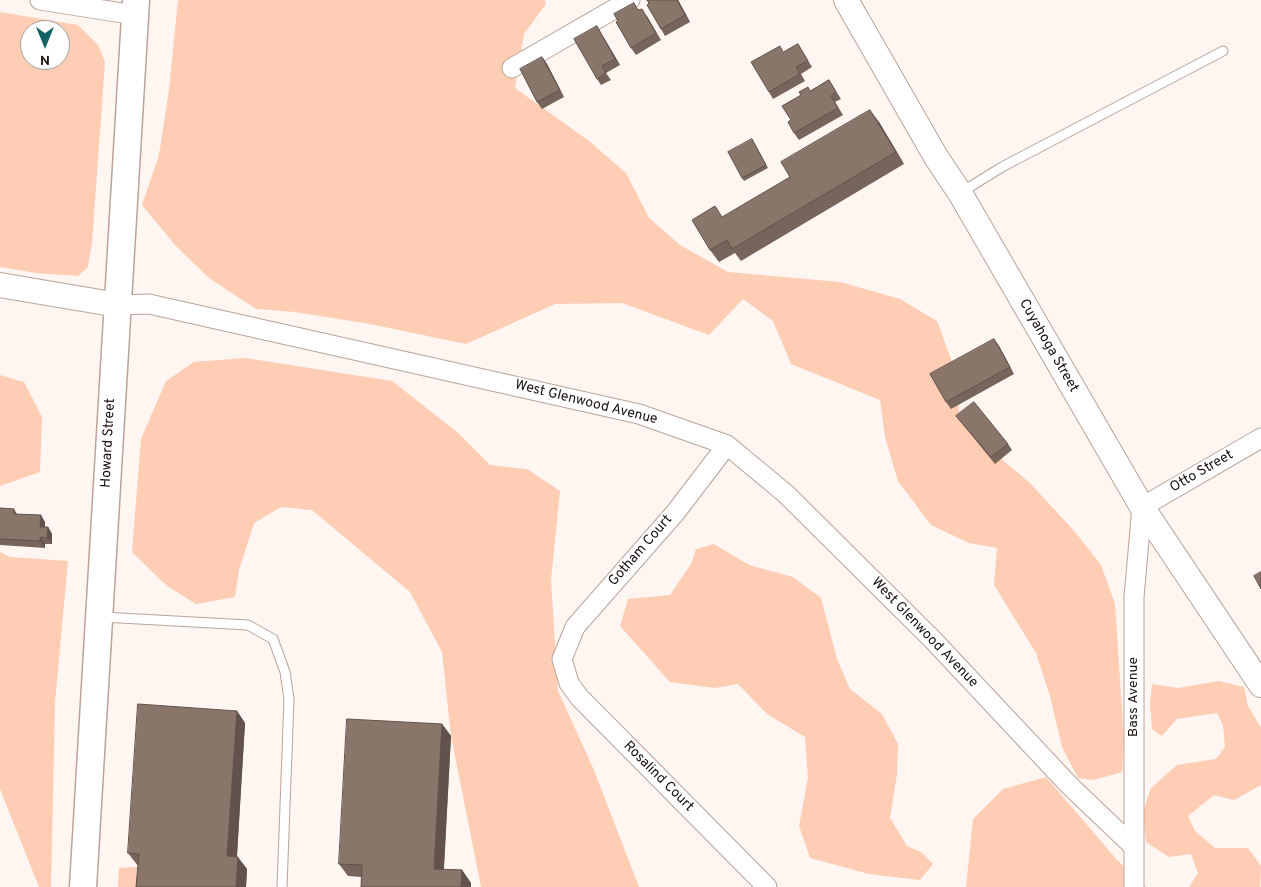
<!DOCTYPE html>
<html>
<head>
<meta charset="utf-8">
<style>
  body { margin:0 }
  #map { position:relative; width:1261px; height:887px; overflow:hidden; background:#fff5f1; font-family:Overpass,sans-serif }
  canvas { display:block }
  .north { position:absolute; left:20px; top:20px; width:50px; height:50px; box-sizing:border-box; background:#fff; border:1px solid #a39f9e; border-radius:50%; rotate:180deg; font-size:14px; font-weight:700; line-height:20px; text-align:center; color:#18100d }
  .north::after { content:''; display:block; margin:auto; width:18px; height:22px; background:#106163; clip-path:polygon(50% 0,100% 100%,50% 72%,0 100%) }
</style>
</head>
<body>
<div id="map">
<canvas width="1261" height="887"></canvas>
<div class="north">N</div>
</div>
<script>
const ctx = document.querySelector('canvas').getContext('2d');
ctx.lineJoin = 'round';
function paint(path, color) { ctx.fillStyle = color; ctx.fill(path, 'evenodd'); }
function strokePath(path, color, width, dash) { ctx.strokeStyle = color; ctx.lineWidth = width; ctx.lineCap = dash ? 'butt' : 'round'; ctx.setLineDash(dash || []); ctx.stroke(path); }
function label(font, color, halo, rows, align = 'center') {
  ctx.font = font + ' Overpass,sans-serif'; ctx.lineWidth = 4; ctx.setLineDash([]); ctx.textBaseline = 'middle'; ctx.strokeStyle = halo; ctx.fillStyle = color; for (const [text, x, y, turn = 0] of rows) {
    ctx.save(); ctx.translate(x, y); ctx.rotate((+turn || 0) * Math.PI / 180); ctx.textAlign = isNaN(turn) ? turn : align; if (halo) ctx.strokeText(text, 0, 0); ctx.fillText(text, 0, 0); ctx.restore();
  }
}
paint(new Path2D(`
  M178 0H545L546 4 524 34 515 88 589 141 626 173 649 218 680 245 728 272 840 282 900 299 937 321 958 378 959 413 1000 458 1030 483 1075 532 1101 565 1115 604 1124 741 1122 772 1094 780 1078 778 1062 747 1050 696 1036 653 994 585 997 548 969 543 931 525 898 481 885 437 880 400 791 364 773 321 743 299 709 335 622 303 555 304 466 344 370 324 295 312 256 309 209 278 175 245 142 205 159 155 169 90Z
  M0 12 78 25 98 45 105 62 92 242 88 267 78 276 36 273 0 267ZM30 30H60V60H30Z
  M246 358 392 381 457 432 490 465 527 469 560 491 551 580 558 691 593 768 639 887H481L451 736 442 652 410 592 312 510 281 507 254 523 239 570 235 597 196 604 167 586 132 552 141 439 166 381 194 362Z
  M0 375 24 382 42 417 40 472 0 486Z
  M714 544 749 565 793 577 821 598 837 659 850 689 882 714 898 744 897 774 890 818 907 846 921 852 933 864 920 880 869 874 810 858 799 826 808 778 805 737 767 714 738 684 715 688 670 682 620 626 628 599 670 595 691 564 696 549Z
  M0 552 10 557 68 561 55 702 51 887H39L0 789Z
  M1219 681 1244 687 1248 706 1261 728V785L1234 800 1214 795 1188 816 1195 831 1215 848H1248L1261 866 1260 887H1189L1198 873 1191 854 1169 857 1146 842 1143 812 1151 788 1177 765 1216 759 1225 747 1223 725 1217 713 1177 719 1162 736 1152 729 1150 704 1152 684 1178 688Z
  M1046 777 1117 860 1146 887H966L973 819 1003 789Z
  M147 866 146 887H118L119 868Z`), '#ffccb4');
const service = new Path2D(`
  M960 193 1002 167 1223 51
  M102 617 248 625 273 639 285 672 289 699 282 887`);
const minor = new Path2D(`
  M40 0 135 15
  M512 68 630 0
  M118 305 149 304 639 414 727 445 786 494 933 640 1069 785 1134 847
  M727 445 675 513 575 627 562 659 569 683 579 697 767 887
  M1134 887V597L1142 507 1261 438`);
const tertiary = new Path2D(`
  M846 0 936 157 960 193 1142 507 1261 685
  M0 285 118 305`);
const secondary = new Path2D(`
  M83 887 136 0`);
strokePath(service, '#baa49a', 11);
strokePath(minor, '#baa49a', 21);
strokePath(tertiary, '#baa49a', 26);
strokePath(secondary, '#baa49a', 29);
strokePath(service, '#fff', 9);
strokePath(minor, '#fff', 19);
strokePath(tertiary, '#fff', 24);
strokePath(secondary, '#fff', 26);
paint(new Path2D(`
  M647 0H678L690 22 665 36 661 29Z
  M639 10 647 16 661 40 636 55 631 48Z
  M601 33 620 65 606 73 611 80 601 85 597 79Z
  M798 44 812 67 801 74 805 81 773 99 769 92 784 52Z
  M542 57 547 64 564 97 542 109 537 102Z
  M829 80 841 99 835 102 843 115 799 140 794 133 791 120 810 91Z
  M879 122 904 164 741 261 735 253 719 262 710 250 790 177Z
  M752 139 768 168 744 181 742 178Z
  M994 339 999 346 1014 374 951 409 946 402Z
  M956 416 1008 444 1012 450 995 464Z
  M0 508 14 509 17 514 45 522V527H48L52 534V544H45V548L0 545Z
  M237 711 245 723 237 857 247 869 246 887H136L138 866 128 853Z
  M442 724 451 736 444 869 462 870 471 883V887H361V877L348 876 339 864Z`), '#77655c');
paint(new Path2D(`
  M677 0H678L690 22 685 15Z
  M597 26 601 33 620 65 615 59Z
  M542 57 547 64 564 97 560 90Z
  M870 110 879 122 904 164 896 152Z
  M994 339 999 346 1014 374Z
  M41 515 45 522V534L40 527Z
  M48 527 52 534V544L47 538Z
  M40 537 45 544V548L40 541Z
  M237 711 245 723 236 869 227 856Z
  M442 724 451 736 443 881 434 869Z
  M238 857 247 869 246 887H236Z
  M462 870 471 883V887H461Z`), '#61524b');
const building = new Path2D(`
  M647 0H677L685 15 661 29 647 5 649 3Z
  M634 3 638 10 642 9 656 33 631 48 616 22 618 21 614 14Z
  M597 26 615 59 602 66 606 73 597 79 574 39Z
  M798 44 808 61 796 67 800 74 769 92 751 62 780 46 783 52Z
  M542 57 560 90 537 102 520 69Z
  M829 80 836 92 831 96 838 108 794 133 788 122 791 120 782 106 801 95 799 92 808 87 810 91Z
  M870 110 896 152 732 249 727 240 710 250 692 220 715 206 722 217 790 177 781 162Z
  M752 139 766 165 742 178 728 152Z
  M994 339 1010 367 946 402 930 374Z
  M974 402 1008 444 991 457 956 416Z
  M0 508 14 509V514L41 515 40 527H48L47 538 40 537V541L0 539Z
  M1261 572V589L1254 576Z
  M138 704 237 711 227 856 238 857 236 887H136L139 854 128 853Z
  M347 719 442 724 434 869 462 870 461 887H361L362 865 339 864Z`);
paint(building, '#8a756b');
strokePath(building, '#61524b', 1);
label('14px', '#18100d', '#fff', [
  ["Cuyahoga Street",1048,346,60],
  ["West Glenwood Avenue",586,403,14],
  ["Howard Street",109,443,-87],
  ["Otto Street",1202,472,-30],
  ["Gotham Court",641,551,-49],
  ["West Glenwood Avenue",924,633,46],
  ["Bass Avenue",1134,697,-90],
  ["Rosalind Court",658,777,45]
]);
</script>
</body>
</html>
